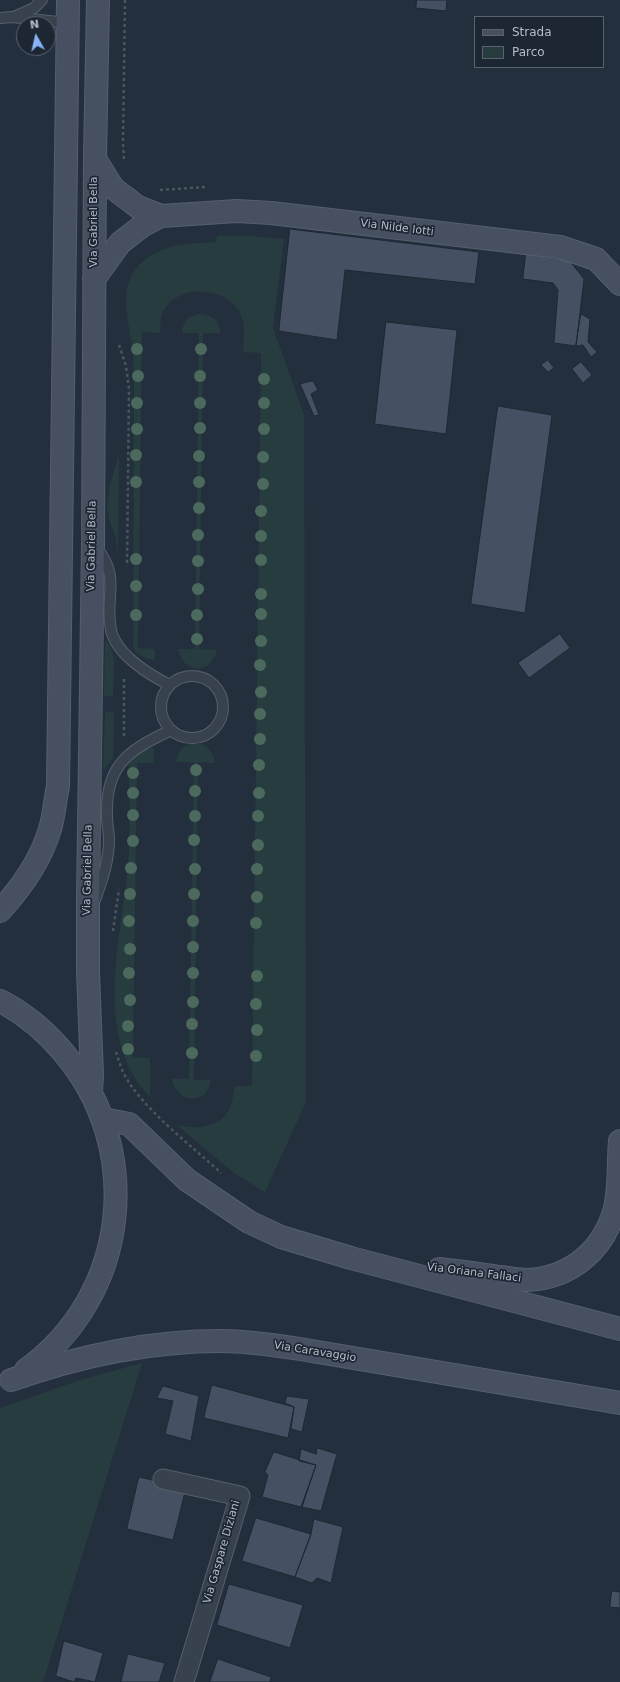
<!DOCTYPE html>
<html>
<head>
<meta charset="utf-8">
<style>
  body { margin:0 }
  #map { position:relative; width:620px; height:1682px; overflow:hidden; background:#242f3e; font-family:"DejaVu Sans",sans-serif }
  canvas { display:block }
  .legend { position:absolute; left:474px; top:16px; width:130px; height:52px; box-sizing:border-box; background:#1d2633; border:1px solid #59626f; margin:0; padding:5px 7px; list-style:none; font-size:12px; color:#b4bcc9 }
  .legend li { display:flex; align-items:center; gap:8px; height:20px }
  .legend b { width:20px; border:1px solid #59626f }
  .north { position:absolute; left:16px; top:16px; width:40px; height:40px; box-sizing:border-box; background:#1d2633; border:1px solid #59626f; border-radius:50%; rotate:352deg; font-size:11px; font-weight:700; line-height:16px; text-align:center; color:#b4bcc9 }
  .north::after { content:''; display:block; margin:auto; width:14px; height:18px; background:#8ab4f8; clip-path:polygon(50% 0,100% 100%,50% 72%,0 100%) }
</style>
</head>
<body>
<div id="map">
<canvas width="620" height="1682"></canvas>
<ul class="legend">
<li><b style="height:5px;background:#465061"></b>Strada</li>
<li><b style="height:11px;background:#263c3f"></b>Parco</li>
</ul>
<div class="north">N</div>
</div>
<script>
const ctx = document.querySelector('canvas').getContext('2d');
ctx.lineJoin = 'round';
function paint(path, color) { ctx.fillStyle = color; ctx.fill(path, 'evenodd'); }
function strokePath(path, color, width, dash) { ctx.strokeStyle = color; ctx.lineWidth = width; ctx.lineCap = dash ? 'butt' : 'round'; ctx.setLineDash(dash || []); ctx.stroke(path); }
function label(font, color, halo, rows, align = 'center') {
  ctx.font = font + ' "DejaVu Sans",sans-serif'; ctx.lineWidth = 3.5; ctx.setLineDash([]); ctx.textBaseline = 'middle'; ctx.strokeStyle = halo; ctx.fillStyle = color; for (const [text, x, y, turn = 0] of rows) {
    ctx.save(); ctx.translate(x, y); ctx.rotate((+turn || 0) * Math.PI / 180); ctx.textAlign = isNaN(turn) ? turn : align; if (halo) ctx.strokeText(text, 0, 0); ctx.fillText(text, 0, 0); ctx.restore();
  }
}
paint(new Path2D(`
  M217 236H250L284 239 273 328 304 414 306 1102 265 1192 234 1173 177 1125C194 1129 215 1129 227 1113 232 1106 233 1095 235 1086H252L261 353 243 352C243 342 246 328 242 318 232 286 176 281 162 314 160 319 161 327 160 333L142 332 138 648 155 649V660C147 659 135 656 133 647L134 377C133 369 134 360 133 352 130 323 116 290 139 265 149 255 161 250 174 246 187 243 203 243 216 242Z
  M201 314C212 315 220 321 220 333H203L199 649 217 650C211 676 183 674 178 649H195L199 333H182C182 322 190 314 201 314Z
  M119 455 118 556 116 538 109 520 107 505 110 484Z
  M105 640C119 653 113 678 113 696H104Z
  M105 712H114L113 758 104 770 103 768Z
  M193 743C206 744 213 749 215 763L198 762 194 1080H211C208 1106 176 1104 172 1079H189L194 762H176C178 751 183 746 193 743Z
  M154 748V763H137L133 1057 150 1058V1097C94 1039 119 947 127 876 131 838 129 799 129 761L142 749Z
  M142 1363 43 1682H0V1408L77 1381Z`), '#263c3f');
const building = new Path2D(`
  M417 0H447L446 11 416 8Z
  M290 229 479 252 475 284 345 270 337 340 279 331Z
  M526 254 569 260 584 279 576 346 554 343 558 290 553 283 523 279Z
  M581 314 590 319 588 342 597 352 591 357 583 345 576 346Z
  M386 322 457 330 446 434 375 424Z
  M548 360 554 368 548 372 541 365Z
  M581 362 592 375 583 383 572 369Z
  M313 381 318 390 311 394 319 415 314 416 300 384Z
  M498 406 552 415 525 613 471 604Z
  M560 634 570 648 529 678 518 663Z
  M212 1385 294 1407 288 1438 204 1418Z
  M163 1386 199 1396 191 1441 165 1434 173 1401 157 1398Z
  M287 1396 309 1399 302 1432 291 1429 294 1407 285 1403Z
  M317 1448 337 1454 321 1511 302 1507 316 1465 299 1461 301 1449 316 1454Z
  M274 1452 316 1465 301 1507 262 1497 268 1475 265 1472Z
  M139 1477 186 1488 173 1540 127 1529Z
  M256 1518 311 1534 295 1577 242 1561Z
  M314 1519 343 1527 331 1583 317 1578 312 1583 295 1577 311 1534Z
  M229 1584 303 1605 290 1648 217 1625Z
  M612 1591 620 1592V1608L610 1607Z
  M64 1641 103 1653 95 1682 76 1678 74 1682 56 1676Z
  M128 1654 165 1663 159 1682H121Z
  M218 1659 271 1677 270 1682H210Z`);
paint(building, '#455162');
strokePath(building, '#1f2835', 1);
const lane = new Path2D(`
  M14 17 34 8 42 0
  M0 18 12 17 67 23
  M96 547C122 579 104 595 111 630 116 654 149 675 170 685
  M161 707a31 31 0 1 1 62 0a31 31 0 1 1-62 0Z
  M95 900C102 881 109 861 109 840 109 830 106 820 107 810 107 762 132 749 171 730`);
const street = new Path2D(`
  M163 1479 240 1496 184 1682`);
const secondary = new Path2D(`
  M95 159 113 188 138 207 161 216
  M94 279 120 243 142 226 161 216 237 211 271 213 560 247 596 259 620 284
  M0 911C21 888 41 860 50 829 54 816 55 800 58 786L68 0
  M0 1001C24 1013 46 1032 63 1052 145 1148 130 1295 26 1370
  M91 1091 92 1075 88 972V898L93 544 95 159 98 0
  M103 1119 129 1124 187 1180 249 1222 281 1237 351 1258 620 1329
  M439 1269C459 1271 480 1274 500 1277 509 1278 518 1280 527 1280 571 1278 604 1250 615 1208 620 1186 618 1163 620 1141
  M11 1380C79 1356 149 1341 221 1341 247 1341 274 1345 300 1349L620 1403`);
strokePath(lane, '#565f6c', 12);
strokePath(street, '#565f6c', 21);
strokePath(secondary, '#565f6c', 24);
strokePath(new Path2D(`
  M124 159 123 143 125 0
  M160 190 206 187
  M119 345 126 366 129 389 127 566
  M124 736V677
  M113 931 119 889
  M116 1052C118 1058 120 1065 123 1072 140 1107 192 1146 221 1173`), '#44595c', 2.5, [3, 3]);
strokePath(lane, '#38414e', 10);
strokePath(street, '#38414e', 19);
strokePath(secondary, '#465061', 22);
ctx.fillStyle = '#4b6a5d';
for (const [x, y] of [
  [137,349],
  [201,349],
  [138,376],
  [200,376],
  [264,379],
  [137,403],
  [200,403],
  [264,403],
  [200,428],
  [137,429],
  [264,429],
  [136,455],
  [199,456],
  [263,457],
  [136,482],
  [199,482],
  [263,484],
  [199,508],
  [261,511],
  [198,535],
  [261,536],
  [136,559],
  [261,560],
  [198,561],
  [136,586],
  [198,589],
  [261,594],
  [261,614],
  [136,615],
  [197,615],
  [197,639],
  [261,641],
  [260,665],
  [261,692],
  [260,714],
  [260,739],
  [259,765],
  [196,770],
  [133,773],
  [195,791],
  [133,793],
  [259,793],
  [133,815],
  [195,816],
  [258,816],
  [194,840],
  [133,841],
  [258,845],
  [131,868],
  [195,869],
  [257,869],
  [130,894],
  [194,894],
  [257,897],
  [129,921],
  [193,921],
  [256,923],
  [193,947],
  [130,949],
  [129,973],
  [193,973],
  [257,976],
  [130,1000],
  [193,1002],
  [256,1004],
  [192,1024],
  [128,1026],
  [257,1030],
  [128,1049],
  [192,1053],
  [256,1056]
]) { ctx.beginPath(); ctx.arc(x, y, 6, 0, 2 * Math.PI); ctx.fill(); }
label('11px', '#b4bcc9', '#1d2633', [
  ["Via Gabriel Bella",94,222,-90],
  ["Via Nilde Iotti",397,228,7],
  ["Via Gabriel Bella",92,546,-89],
  ["Via Gabriel Bella",88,870,-89],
  ["Via Oriana Fallaci",474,1273,7],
  ["Via Caravaggio",315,1352,9],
  ["Via Gaspare Diziani",222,1552,-74]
]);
</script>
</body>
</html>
